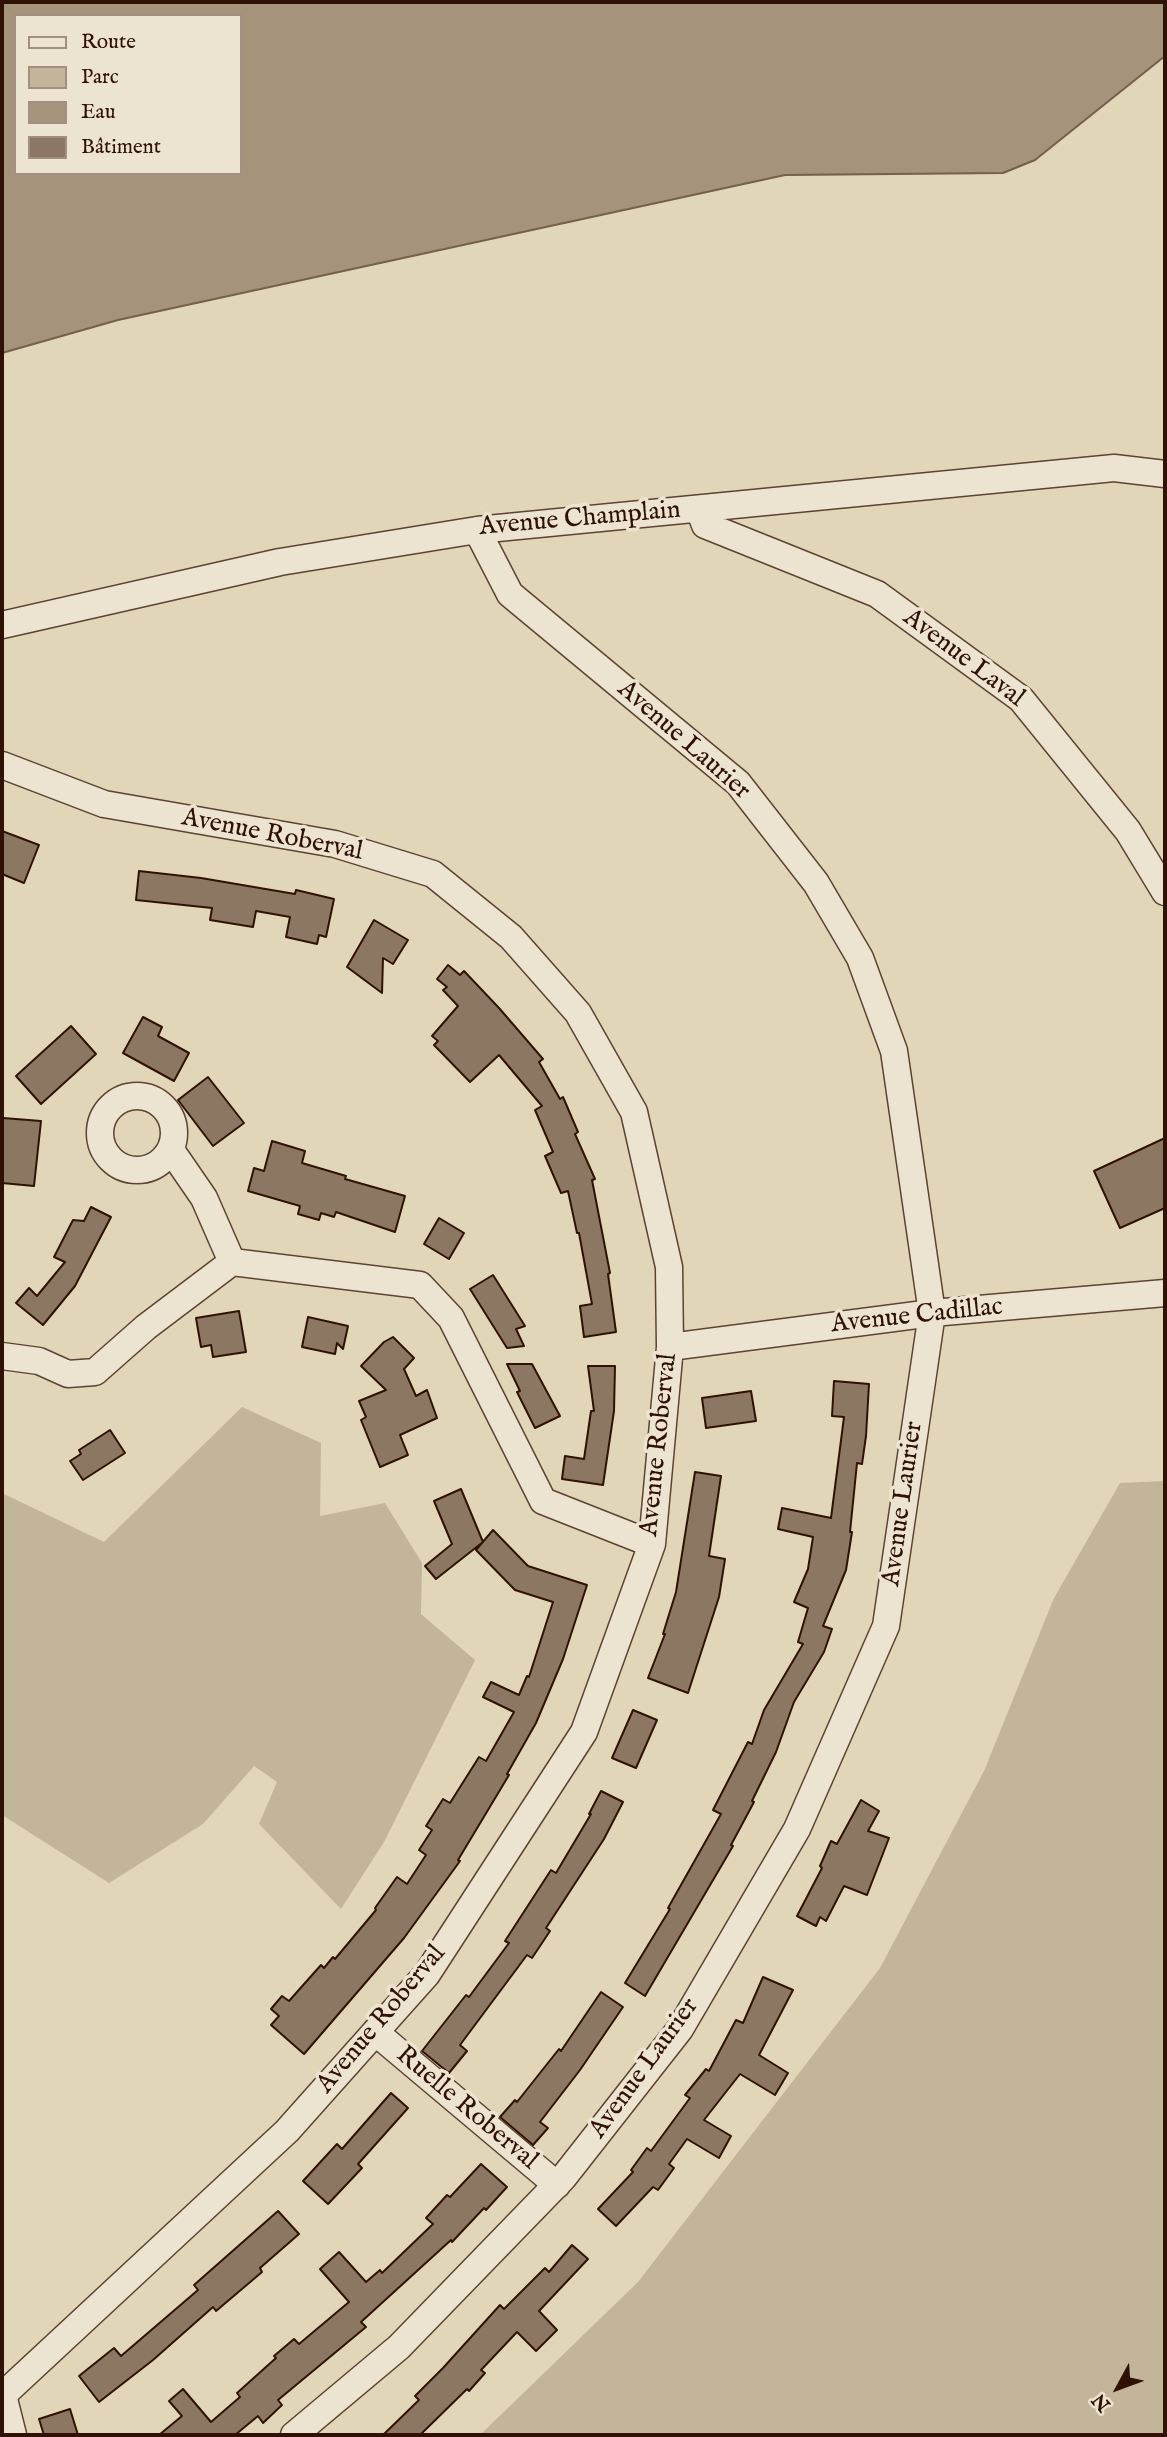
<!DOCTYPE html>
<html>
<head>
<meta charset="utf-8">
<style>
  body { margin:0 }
  #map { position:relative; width:1167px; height:2437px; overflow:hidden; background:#e1d6b8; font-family:"IM FELL English",serif }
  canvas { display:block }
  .frame { position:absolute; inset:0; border:4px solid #301205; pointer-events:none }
  .legend { position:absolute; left:14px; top:14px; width:228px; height:161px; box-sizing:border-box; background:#ece4d1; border:2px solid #a1907f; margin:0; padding:9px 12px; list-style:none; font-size:21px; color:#301205 }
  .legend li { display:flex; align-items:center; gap:14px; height:35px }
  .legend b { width:35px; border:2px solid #a1907f }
  .north { position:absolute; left:1083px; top:2353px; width:70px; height:70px; -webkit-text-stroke:5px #ece4d1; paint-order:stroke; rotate:229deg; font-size:19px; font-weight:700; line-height:28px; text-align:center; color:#301205 }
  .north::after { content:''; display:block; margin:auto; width:24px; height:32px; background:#301205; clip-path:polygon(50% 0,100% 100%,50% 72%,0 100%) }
</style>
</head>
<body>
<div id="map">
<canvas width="1167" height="2437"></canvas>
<div class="frame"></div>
<ul class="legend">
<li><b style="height:9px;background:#ece4d1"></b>Route</li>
<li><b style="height:19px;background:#c3b59a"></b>Parc</li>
<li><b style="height:19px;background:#a5937b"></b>Eau</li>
<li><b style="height:19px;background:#8c7862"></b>Bâtiment</li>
</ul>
<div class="north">N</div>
</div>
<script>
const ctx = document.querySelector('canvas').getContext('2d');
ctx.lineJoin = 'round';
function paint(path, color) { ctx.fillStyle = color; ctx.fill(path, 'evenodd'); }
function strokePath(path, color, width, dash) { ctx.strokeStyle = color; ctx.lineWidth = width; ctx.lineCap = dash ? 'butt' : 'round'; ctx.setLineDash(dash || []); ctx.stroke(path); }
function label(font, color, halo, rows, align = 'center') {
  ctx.font = font + ' "IM FELL English",serif'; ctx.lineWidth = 7; ctx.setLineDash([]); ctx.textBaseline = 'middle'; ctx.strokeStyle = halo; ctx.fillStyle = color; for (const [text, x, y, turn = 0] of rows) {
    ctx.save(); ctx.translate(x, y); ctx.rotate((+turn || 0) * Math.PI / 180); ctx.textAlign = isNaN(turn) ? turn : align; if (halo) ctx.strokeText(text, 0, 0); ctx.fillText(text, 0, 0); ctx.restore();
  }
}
paint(new Path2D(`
  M242 1407 321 1443 320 1516 385 1503 422 1563 421 1614 475 1660 384 1842 341 1909 259 1824 277 1782 254 1766 203 1824 109 1883 2 1815V1493L104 1542Z
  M1165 1481V2435H480L638 2282 880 1968 984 1771 1054 1598 1120 1483Z`), '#c3b59a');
const water = new Path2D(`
  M2 2H1165V56L1035 160 1003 173 785 175 118 320 2 353ZM16 16H240V173H16Z`);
paint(water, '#a5937b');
strokePath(water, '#765f4c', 2);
const building = new Path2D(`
  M2 831 39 845 24 883 2 874Z
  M139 871 201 878 295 894 296 890 334 899 326 937 319 935 317 944 286 937 290 917 256 911 253 927 210 920 212 908 136 900Z
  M374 920 408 940 393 964 383 958 382 993 347 967Z
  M448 965 460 975 464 971 499 1008 543 1059 539 1062 560 1099 563 1097 578 1132 575 1134 595 1179 592 1180 610 1273 608 1274 616 1332 584 1337 580 1306 592 1304 579 1233H577L568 1191 561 1193 545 1156 553 1152 535 1110 542 1106 499 1055 470 1082 434 1045 438 1041 432 1036 458 1006 443 990 447 987 437 979Z
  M143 1017 162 1027 158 1036 189 1053 174 1081 123 1053Z
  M71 1026 96 1054 41 1104 16 1076Z
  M208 1077 244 1123 213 1146 178 1100Z
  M3 1118 41 1121 34 1186 2 1183Z
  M1165 1138V1208L1120 1228 1094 1171Z
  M272 1141 305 1151 302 1163 346 1176 345 1179 405 1196 395 1232 336 1212 334 1217 321 1213 319 1220 298 1214 300 1206 248 1191 254 1168 264 1171Z
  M91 1207 111 1217 75 1286 43 1325 16 1303 29 1288 37 1296 65 1262 54 1257 73 1220 84 1221Z
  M439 1218 464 1233 449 1259 424 1244Z
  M493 1275 525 1326 516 1329 524 1346 507 1348 470 1289Z
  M239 1311 246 1352 213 1357 211 1345 201 1347 196 1318Z
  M308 1317 348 1326 343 1349 337 1343 335 1354 302 1347Z
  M393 1337 414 1358 404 1369 416 1396 427 1390 437 1418 400 1435 408 1455 380 1467 361 1420 366 1417 359 1401 386 1390 361 1366 384 1342Z
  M507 1364H532L560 1416 535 1428 517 1392 520 1391Z
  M588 1366H615L614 1411 603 1485 562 1479 565 1456 584 1459 591 1411H594Z
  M834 1381 869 1384 866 1436 862 1464 857 1463 850 1532H852L846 1570 823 1626 832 1629 824 1652 794 1702 776 1752 752 1801 754 1802 731 1845 733 1846 645 1996 625 1983 670 1909 668 1908 721 1814 713 1810 748 1742 752 1744 764 1710 803 1644 798 1642 808 1608 794 1602 808 1569 813 1537 778 1529 782 1508 831 1518 844 1417 832 1416Z
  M751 1391 756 1421 706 1428 702 1398Z
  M110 1430 125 1453 83 1480 70 1461 81 1454 79 1450Z
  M695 1472 721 1476 709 1556 725 1559 719 1597 688 1693 648 1678 665 1634H663L676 1592Z
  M461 1489 483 1542 436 1579 425 1566 452 1544 434 1501Z
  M493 1530 528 1566 587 1585 563 1659 536 1723 507 1774 509 1775 458 1860 460 1861 404 1938 304 2054 271 2025 279 2016 271 2009 282 1996 289 2001 321 1965 324 1968 333 1957 335 1959 376 1910 375 1908 397 1877 407 1884 426 1855 419 1850 432 1830 426 1826 443 1799 450 1803 479 1757 486 1761 514 1712 483 1697 491 1682 519 1695 527 1676 529 1677 553 1602 515 1590 476 1550Z
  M633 1710 657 1720 636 1768 612 1758Z
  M601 1791 623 1802 604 1839 546 1928 550 1931 532 1958 527 1955 460 2045 467 2051 449 2073 422 2051 466 1995 469 1997 509 1943 505 1941 551 1870 556 1873 591 1814H589Z
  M861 1800 879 1811 868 1831 889 1838 867 1895 844 1886 826 1921 820 1917 816 1926 797 1916 822 1868 820 1866 831 1841 837 1844Z
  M763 1977 793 1990 759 2055 788 2073 775 2095 740 2074 704 2120 731 2136 719 2158 687 2139 669 2164 674 2168 658 2190 653 2187 616 2226 598 2209 633 2172 631 2170 647 2148 651 2151 690 2098 685 2095 706 2069 709 2071 736 2020 743 2023Z
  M601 1992 623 2007 580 2070 540 2122 548 2128 533 2145 500 2117 515 2100 517 2102 559 2049 561 2051Z
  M391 2093 408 2108 358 2164 362 2168 328 2204 303 2181 337 2144 342 2149Z
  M481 2164 507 2187 486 2210 484 2208 452 2242 451 2240 361 2322 366 2327 278 2400 282 2405 263 2423 258 2416 235 2435H159L182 2416 169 2401 183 2389 211 2422 240 2397 237 2393 276 2358 274 2356 294 2339 299 2344 349 2302 320 2269 339 2252 366 2282 380 2270 382 2273 433 2224 426 2218 447 2195 450 2197Z
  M278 2211 299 2234 260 2268 262 2272 216 2311 213 2307 153 2360 99 2402 79 2376 114 2348 121 2356 198 2290 194 2285Z
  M572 2245 588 2259 539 2311 557 2330 536 2351 517 2332 481 2370 485 2373 469 2391 467 2389 420 2435H383L419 2400 415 2396 443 2368 500 2305 504 2309 545 2268 549 2272Z
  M70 2409 78 2435H44L39 2419Z`);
paint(building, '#8c7862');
strokePath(building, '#301205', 2);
const minor = new Path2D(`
  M699 509 705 525 877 594 1021 699 1128 831 1165 892
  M2 625 280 562 477 530 1114 468 1165 474
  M2 765 104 804 335 844 433 874 511 937 578 1013 634 1112 669 1267 670 1347 652 1544 584 1732 427 1974 287 2131 4 2394
  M100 1133a37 37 0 1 1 74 0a37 37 0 1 1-74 0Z
  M171 1150 204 1198 232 1262 420 1285 451 1318 543 1501 652 1544
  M670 1347 932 1313 1165 1293
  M2 1356 39 1361 68 1374 95 1372 146 1327 232 1262
  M375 2032 557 2185
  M2 2391 13 2435
  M294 2435 399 2347 563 2178 680 2029 797 1829 886 1626 932 1313 894 1051 860 958 816 883 738 783 510 594 477 530`);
strokePath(minor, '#5c4332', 29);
strokePath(minor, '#ece4d1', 26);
label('26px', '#301205', '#ece4d1', [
  ["Avenue Champlain",580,520,-5],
  ["Avenue Laval",963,659,37],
  ["Avenue Laurier",683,741,41],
  ["Avenue Roberval",272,836,11],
  ["Avenue Cadillac",917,1317,-6],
  ["Avenue Roberval",660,1445,-84],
  ["Avenue Laurier",904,1504,-82],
  ["Avenue Roberval",382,2020,-50],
  ["Avenue Laurier",645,2069,-54],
  ["Ruelle Roberval",466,2109,40]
]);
</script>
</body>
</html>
